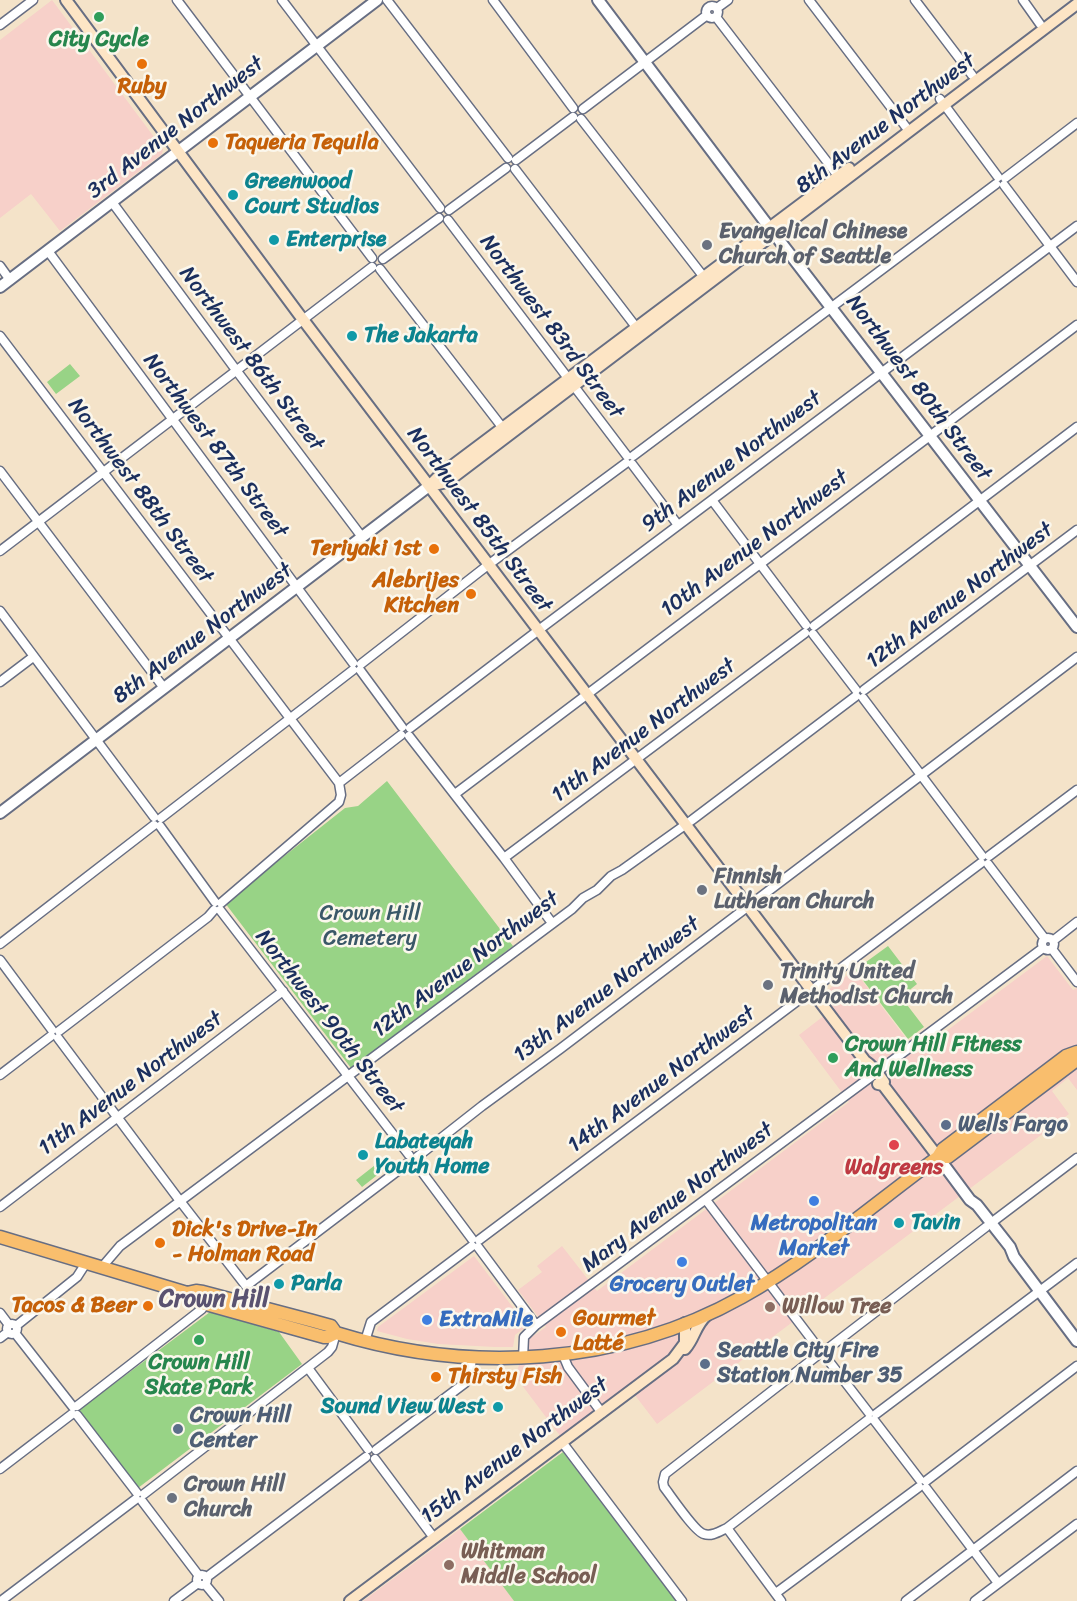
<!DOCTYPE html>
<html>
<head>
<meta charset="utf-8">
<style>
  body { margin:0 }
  canvas { display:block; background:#f4e3c9 }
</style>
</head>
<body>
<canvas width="1077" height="1601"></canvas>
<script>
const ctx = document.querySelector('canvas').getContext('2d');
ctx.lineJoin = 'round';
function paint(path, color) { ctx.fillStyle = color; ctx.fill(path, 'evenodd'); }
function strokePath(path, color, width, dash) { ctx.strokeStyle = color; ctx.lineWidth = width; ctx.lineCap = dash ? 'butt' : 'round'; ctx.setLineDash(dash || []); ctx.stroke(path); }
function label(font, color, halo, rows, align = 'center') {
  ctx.font = font + ' Sriracha,sans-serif'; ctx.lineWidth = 5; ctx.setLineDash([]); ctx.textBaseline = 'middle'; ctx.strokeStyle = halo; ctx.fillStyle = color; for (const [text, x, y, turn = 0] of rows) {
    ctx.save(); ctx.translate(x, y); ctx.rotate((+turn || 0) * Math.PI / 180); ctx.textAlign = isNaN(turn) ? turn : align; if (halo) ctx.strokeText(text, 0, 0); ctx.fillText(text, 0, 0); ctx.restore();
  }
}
paint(new Path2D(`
  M52 0 163 149 162 154 60 231 31 194 0 218V40Z
  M1047 956 1073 990 1077 988V1090L1068 1078 1052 1091 1069 1114 657 1424 631 1390 564 1441 515 1376 529 1339 546 1327 518 1290 542 1272 537 1266 562 1246 597 1291 849 1102 799 1035 834 1008 823 994 854 970 917 1053Z
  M474 1256 527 1326 515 1335 513 1347H495L438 1344 407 1339 377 1331 378 1327Z
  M460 1529 514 1601H363Z`), '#f7d0c9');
paint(new Path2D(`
  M70 364 80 376 56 394 47 382Z
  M387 781 513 946 351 1068 225 903 345 808 358 806Z
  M888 946 917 984 901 997 924 1027 908 1039 855 970Z
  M379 1162 385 1169 362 1187 356 1180Z
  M210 1312 279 1332 302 1364 138 1488 79 1410Z
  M563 1452 676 1601H514L460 1529Z`), '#98d386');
const minor = new Path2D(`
  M177 0 372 258
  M282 0 440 208
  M387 0 508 158
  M493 0 573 108
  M809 0 909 131
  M915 0 972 75
  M1023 0 1040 24
  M706 12a6 6 0 1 1 12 0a6 6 0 1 1-12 0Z
  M717 8 728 0
  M716 17 838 176
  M0 25 33 0
  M940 99 998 177
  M583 109 707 15
  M581 119 703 276
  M516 160 573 117
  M515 169 636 327
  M1005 178 1077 123
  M1004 185 1077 282
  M112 202 236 370 362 537
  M449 210 506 168
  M448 220 627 456
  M48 251 353 663
  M383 259 439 218
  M0 266 10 280
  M380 269 502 427
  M0 336 339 783
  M633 456 996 184
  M632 464 678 525
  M0 471 164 688
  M712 500 806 625
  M0 551 372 267
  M0 611 154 817
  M814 626 1077 427
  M813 634 856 690
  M361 664 488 565 626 463
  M360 670 402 727
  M0 682 33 657
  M864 690 1077 530
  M863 698 982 856
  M410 728 544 626 1077 226
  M409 736 504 858 552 923
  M455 794 1077 325
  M161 818 353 670
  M160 826 215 902
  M989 856 1077 790
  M504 858 805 633
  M988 864 1045 939
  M221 903 339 802 341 795 339 783 401 735
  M220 910 409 1155
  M1042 944a6 6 0 1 1 12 0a6 6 0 1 1-12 0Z
  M1054 940 1077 922
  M0 944 154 825
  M1052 949 1077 982
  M0 960 52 1030
  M59 1031 208 917 214 910
  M58 1038 180 1201 246 1286
  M877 1072 1043 948
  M0 1075 51 1036
  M417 1157 482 1106 560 1049 1077 657
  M416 1164 472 1239
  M706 1200 819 1349
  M0 1207 283 991
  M991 1223 1077 1158
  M479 1240 981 863
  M478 1247 536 1325
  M102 1267 120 1246 572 909 583 898 597 890 611 876 622 870 692 820 856 696
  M246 1286 408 1163
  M0 1313 9 1325
  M7 1329a5 5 0 1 1 10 0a5 5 0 1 1-10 0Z
  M16 1326 77 1277 86 1263
  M15 1333 73 1407
  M0 1338 8 1332
  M365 1341 371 1322 472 1246
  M826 1350 986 1227
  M563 1355 568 1367 602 1413
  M818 1355 665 1474 663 1482 664 1487C671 1496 695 1532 704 1534 712 1537 720 1531 727 1528L869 1419
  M825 1356 869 1413
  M523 1358 524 1337 536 1325 872 1076
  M308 1368 368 1449
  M77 1406 202 1309 205 1304
  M876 1414 1077 1263
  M77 1415 137 1493
  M874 1420 920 1480
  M562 1442 682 1601
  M376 1450 465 1383 470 1374 472 1358
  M375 1459 434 1538
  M0 1469 72 1414
  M926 1481 1077 1366
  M926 1488 998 1583
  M144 1494 328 1352 332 1347 336 1333
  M142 1501 199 1576
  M727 1528 781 1601
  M197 1580a5 5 0 1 1 10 0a5 5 0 1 1-10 0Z
  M207 1577 366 1457
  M205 1584 219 1601
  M776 1593 919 1487
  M1 1601 136 1499
  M174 1601 198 1583
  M906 1601 1077 1471
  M975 1601 1077 1524`);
const tertiary = new Path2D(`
  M598 0 769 227 1077 627
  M0 287 377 0
  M0 813 429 486
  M938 1157 970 1200 977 1205 1010 1247 1014 1257 1077 1341`);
const secondary = new Path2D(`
  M66 0 298 313 865 1061C873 1066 878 1073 884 1082L883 1085
  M429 486 447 482 1077 4
  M429 486 441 474 849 168
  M878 1084 883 1085 938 1157
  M685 1349C695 1338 695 1325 707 1315
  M350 1601 673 1359 685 1343V1323`);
const primary = new Path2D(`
  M938 1157H948L1074 1062 1077 1055
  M0 1237 187 1293 196 1291 203 1292 313 1321 331 1326 336 1333C469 1374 619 1366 742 1297 812 1258 874 1204 938 1157L943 1149 1066 1056 1077 1052
  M187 1293 195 1301 324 1337H328L336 1333`);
strokePath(minor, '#676e83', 11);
strokePath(tertiary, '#676e83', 14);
strokePath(secondary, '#676e83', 14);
strokePath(primary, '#676e83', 15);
strokePath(minor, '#fff', 8);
strokePath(tertiary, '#fff', 10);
strokePath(secondary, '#fde5c5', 10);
strokePath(primary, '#f9be6d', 12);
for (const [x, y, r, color] of [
  [99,17,6,"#2e9e5b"],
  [142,64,6,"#e8710a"],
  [213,143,6,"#e8710a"],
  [233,195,6,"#0f9aa8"],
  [274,240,6,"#0f9aa8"],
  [707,245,6,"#6b7280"],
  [352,336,6,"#0f9aa8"],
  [434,549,6,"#e8710a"],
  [471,594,6,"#e8710a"],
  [702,890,6,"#6b7280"],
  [768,985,6,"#6b7280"],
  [833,1058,6,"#2e9e5b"],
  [946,1125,6,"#5c6f8a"],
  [894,1145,6,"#e0444e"],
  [363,1155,6,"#0f9aa8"],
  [814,1201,6,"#3f7fe0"],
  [899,1223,6,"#0f9aa8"],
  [160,1243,6,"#e8710a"],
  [682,1262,6,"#3f7fe0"],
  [279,1284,6,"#0f9aa8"],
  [148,1306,6,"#e8710a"],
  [770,1307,6,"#8d6e63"],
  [427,1320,6,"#3f7fe0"],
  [561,1332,6,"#e8710a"],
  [199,1340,6,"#2e9e5b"],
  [705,1364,6,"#5c6f8a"],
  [436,1377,6,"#e8710a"],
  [498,1407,6,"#0f9aa8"],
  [178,1429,6,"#5c6f8a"],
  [172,1498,6,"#6b7280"],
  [449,1565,6,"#8d6e63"]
]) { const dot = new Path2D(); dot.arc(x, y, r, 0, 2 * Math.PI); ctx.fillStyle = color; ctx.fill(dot); strokePath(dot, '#fbf7ec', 2); }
label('bold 22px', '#27864d', '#fbf7ec', [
  ["City Cycle",99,40],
  ["Crown Hill Fitness",845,1045,"left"],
  ["And Wellness",845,1070,"left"],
  ["Crown Hill",199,1363],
  ["Skate Park",199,1388]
]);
label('bold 22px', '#c56008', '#fbf7ec', [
  ["Ruby",142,87,"center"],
  ["Taqueria Tequila",225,143],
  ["Teriyaki 1st",422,549,"right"],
  ["Alebrijes",459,581,"right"],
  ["Kitchen",459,606,"right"],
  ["Dick's Drive-In",172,1230],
  ["- Holman Road",172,1255],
  ["Tacos & Beer",136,1306,"right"],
  ["Gourmet",573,1319],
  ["Latté",573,1344],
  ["Thirsty Fish",448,1377]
], 'left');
label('22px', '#1b2f5e', '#fbf7ec', [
  ["8th Avenue Northwest",886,124,-37],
  ["3rd Avenue Northwest",176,128,-38],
  ["Northwest 83rd Street",551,327,53],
  ["Northwest 86th Street",251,359,53],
  ["Northwest 80th Street",918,388,53],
  ["Northwest 87th Street",215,446,53],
  ["9th Avenue Northwest",732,462,-37],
  ["Northwest 88th Street",140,491,53],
  ["Northwest 85th Street",479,520,53],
  ["10th Avenue Northwest",755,544,-37],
  ["12th Avenue Northwest",960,596,-37],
  ["8th Avenue Northwest",203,634,-37],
  ["11th Avenue Northwest",644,731,-37],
  ["12th Avenue Northwest",466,965,-37],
  ["13th Avenue Northwest",607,990,-37],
  ["Northwest 90th Street",329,1022,52],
  ["14th Avenue Northwest",662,1080,-37],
  ["11th Avenue Northwest",131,1084,-37],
  ["Mary Avenue Northwest",678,1198,-37],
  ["15th Avenue Northwest",515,1451,-37]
]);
label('bold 22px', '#0d838f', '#fbf7ec', [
  ["Greenwood",245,182],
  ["Court Studios",245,207],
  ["Enterprise",286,240],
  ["The Jakarta",364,336],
  ["Labateyah",375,1142],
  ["Youth Home",375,1167],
  ["Tavin",911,1223],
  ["Parla",291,1284],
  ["Sound View West",486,1407,"right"]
], 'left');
label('bold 22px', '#5b616d', '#fbf7ec', [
  ["Evangelical Chinese",719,232],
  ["Church of Seattle",719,257],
  ["Finnish",714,877],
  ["Lutheran Church",714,902],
  ["Trinity United",780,972],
  ["Methodist Church",780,997],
  ["Crown Hill",184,1485],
  ["Church",184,1510]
], 'left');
label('22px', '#3a5868', '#fbf7ec', [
  ["Crown Hill",370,914],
  ["Cemetery",370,939]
]);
label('bold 22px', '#4e5e75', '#fbf7ec', [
  ["Wells Fargo",958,1125],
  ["Seattle City Fire",717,1351],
  ["Station Number 35",717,1376],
  ["Crown Hill",190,1416],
  ["Center",190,1441]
], 'left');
label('bold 22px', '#be3a42', '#fbf7ec', [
  ["Walgreens",894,1168]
]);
label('bold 22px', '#366cbe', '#fbf7ec', [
  ["Metropolitan",814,1224],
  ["Market",814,1249],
  ["Grocery Outlet",682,1285],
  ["ExtraMile",439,1320,"left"]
]);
label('bold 22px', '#785e54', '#fbf7ec', [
  ["Willow Tree",782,1307],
  ["Whitman",461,1552],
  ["Middle School",461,1577]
], 'left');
label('bold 24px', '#5a5270', '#fbf7ec', [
  ["Crown Hill",214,1300]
]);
</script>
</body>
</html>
